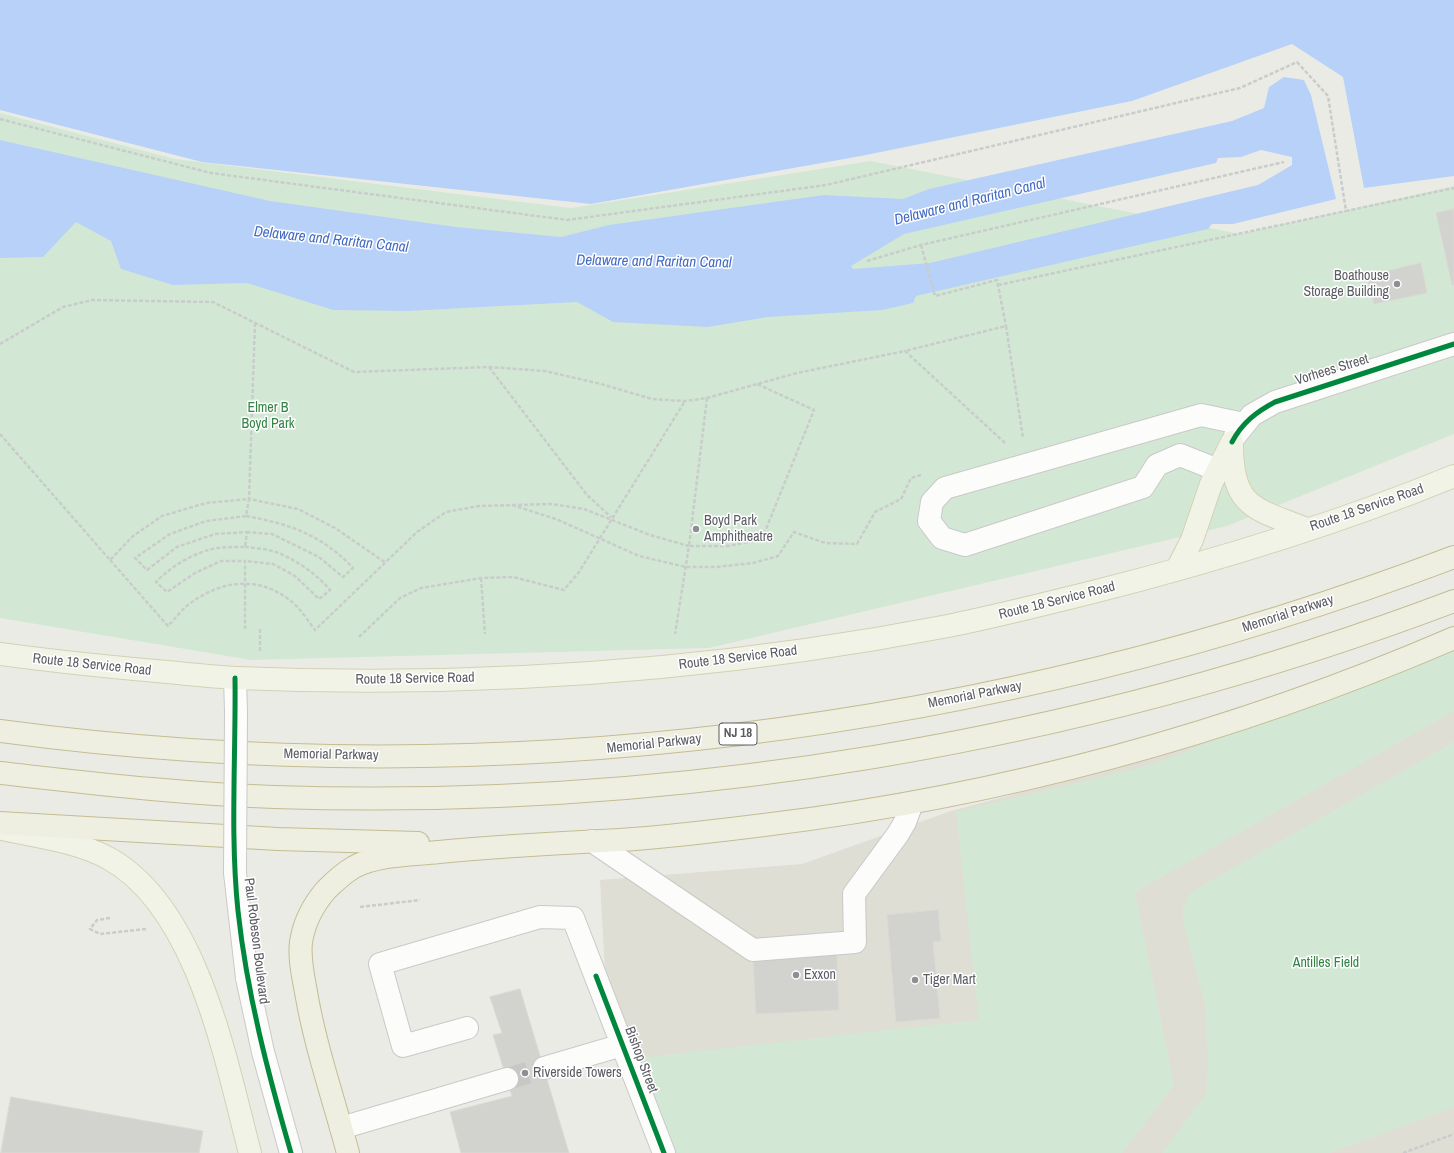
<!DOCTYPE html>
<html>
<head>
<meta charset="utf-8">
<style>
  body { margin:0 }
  canvas { display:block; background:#ebebe6 }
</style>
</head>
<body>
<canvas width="1454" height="1153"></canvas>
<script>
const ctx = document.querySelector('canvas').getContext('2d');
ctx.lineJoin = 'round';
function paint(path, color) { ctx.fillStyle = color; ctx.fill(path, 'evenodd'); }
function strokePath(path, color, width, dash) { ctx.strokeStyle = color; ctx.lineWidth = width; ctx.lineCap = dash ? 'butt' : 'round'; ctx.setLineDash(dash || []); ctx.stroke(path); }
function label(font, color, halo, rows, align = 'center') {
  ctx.font = font + ' "Archivo Narrow",sans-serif'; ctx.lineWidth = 3; ctx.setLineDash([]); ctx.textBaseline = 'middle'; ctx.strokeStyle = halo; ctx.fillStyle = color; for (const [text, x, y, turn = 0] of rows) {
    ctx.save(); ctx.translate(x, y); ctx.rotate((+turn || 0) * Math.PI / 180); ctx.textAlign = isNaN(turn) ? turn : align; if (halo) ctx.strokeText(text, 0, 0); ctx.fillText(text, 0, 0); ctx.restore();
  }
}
paint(new Path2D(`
  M1454 631V1153H677L605 972 600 880 802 864 951 811 1150 758Z`), '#dfded5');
paint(new Path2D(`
  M0 113 175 159 571 208 871 161 1240 234 1454 186V434L1227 526 709 648 251 660 0 618Z
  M1454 643V711L1135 892 1174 1085 1122 1153H667L630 1059 979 1020 956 812 1152 765Z
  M1454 742V1107L1329 1153H1162L1206 1094 1208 1062 1205 1004 1185 929 1182 910 1191 892Z`), '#d3e8d4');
paint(new Path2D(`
  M0 0H1454V176L1364 188 1343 77 1292 44 1132 101 861 156 591 204 202 162 0 110Z
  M1284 77 1304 80 1311 95 1336 199 1233 224H1212L1208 229 916 296 913 303 882 310 768 317 708 327 613 322 577 302 407 311 333 310 247 283 173 285 121 269 111 241 76 222 43 257 0 258V140L270 201 456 227 561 237 609 225 824 195 903 199 929 189 1232 121 1264 108 1269 87ZM1261 150 1292 157V165L1258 185 930 263 853 269 851 266 904 234 1216 163 1218 158 1241 157Z`), '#b8d1f8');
const building = new Path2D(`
  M1454 209V285H1452L1436 213Z
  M1421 263 1427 293 1374 304 1367 276Z
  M938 910 941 941 933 942 940 1018 896 1022 887 915Z
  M836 935 839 1010 756 1014 752 940Z
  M520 989 569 1153H461L450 1112 512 1096 493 1035 502 1033 490 997Z
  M11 1097 203 1131 199 1153H1Z`);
paint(building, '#d2d2cf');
strokePath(building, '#dadad5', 1);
strokePath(new Path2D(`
  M507 1079 544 1068`), '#c7c8c6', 22, [22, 11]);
const minor = new Path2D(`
  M1235 436 1252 415 1275 402 1454 344
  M1218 470 1180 455 1157 465 1143 487 965 545 942 538 929 521 932 502 945 488 1201 415 1244 424
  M235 678 236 712
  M592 841 753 950 855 942 854 894 898 834 905 822 912 803
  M247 978 263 1052 291 1153
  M467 1028 403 1046 380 964 540 917 573 918 664 1153
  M544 1068 622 1045
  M341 1128 507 1079`);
const major = new Path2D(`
  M1232 445C1232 509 1256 509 1307 529
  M1177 569 1192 540 1211 484 1232 442
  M0 654C59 662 118 668 178 673 197 675 217 677 237 678 475 688 714 671 948 626 997 616 1045 604 1093 592 1215 561 1337 524 1454 476
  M3 829C37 837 77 841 108 858 198 907 226 1062 250 1153`);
const highway = new Path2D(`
  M0 731C490 797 993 732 1454 557
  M0 773C91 783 182 794 274 797 675 810 1078 743 1454 601
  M0 823 278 839 418 843
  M348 1153C334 1100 315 1046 306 992 303 976 299 958 301 942 304 923 314 904 326 890 334 882 344 873 354 867 380 854 412 855 439 852 500 846 560 843 620 840 668 837 716 831 764 825 1002 796 1234 733 1454 638`);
strokePath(minor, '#c8c9c8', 24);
strokePath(major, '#d3d1b3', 24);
strokePath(highway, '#c3bd92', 24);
strokePath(new Path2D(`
  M0 119 211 173 567 220 826 185 1240 88 1297 62 1328 96 1346 211 1454 188
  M921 245 935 296 997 280 1006 326
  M867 261 921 245 1284 162
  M998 285 1346 211
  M255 323 249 499 298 509 335 528 386 563
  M0 344 63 307 92 300 213 302 354 372 489 367 545 371 601 384 652 399 685 401 707 398 757 384
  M489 367 587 495 611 517
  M707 398 689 546H728L762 539 814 410 757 384 797 373 905 351
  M0 434 110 560 133 536 162 516 206 503 249 499 246 516 206 521 170 534 135 558 147 570 177 547 215 534 247 532 245 547C236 547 226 547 217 548 195 552 171 566 156 582L167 592 195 573 221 561H245V629
  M1005 443 905 351 1006 326 1023 438
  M512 505 556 519 639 556 686 567H716L753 563 778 556 794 532 825 543 857 544 875 512 901 499 911 478 921 475
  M246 516C290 524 322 535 353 568L343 577 319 557 272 534 247 532
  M245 547C255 548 267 549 276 552 295 559 318 575 330 590L319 599 295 576 273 564 245 561
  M110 560 168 626C175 619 181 610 189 604 222 580 258 575 291 601 300 608 308 621 315 630L417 532 446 512 479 506 552 504 584 509 650 535 689 546 675 634
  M481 578 485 634
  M260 629V652
  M359 637 400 598 421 588 481 578 513 577 564 590 579 572 685 401
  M360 907 420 900
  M110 918 97 920 90 929 100 934 146 929
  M1403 1153 1454 1134`), '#c8cccb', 2.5, [4, 2]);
strokePath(minor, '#fcfcfb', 22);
strokePath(major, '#f2f3e7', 22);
strokePath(highway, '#eeeee1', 22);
const minorBridge = new Path2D(`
  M236 712 235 873 247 978`);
strokePath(minorBridge, '#c8c9c8', 24, []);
strokePath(minorBridge, '#fcfcfb', 22);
strokePath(new Path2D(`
  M1232 442C1242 423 1256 412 1275 402L1454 344
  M235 678C236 756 230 834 238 911 247 994 268 1073 291 1153
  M596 976 664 1153`), '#00873e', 5);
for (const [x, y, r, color] of [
  [1397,284,4,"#8d8f92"],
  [696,529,4,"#8d8f92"],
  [796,975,4,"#8d8f92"],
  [915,980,4,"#8d8f92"],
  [525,1073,4,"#8d8f92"]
]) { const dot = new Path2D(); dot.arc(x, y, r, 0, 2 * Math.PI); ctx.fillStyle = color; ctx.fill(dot); strokePath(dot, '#fff', 1.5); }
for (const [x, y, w] of [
  [738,734,38]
]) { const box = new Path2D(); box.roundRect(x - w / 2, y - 11, w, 22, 3); ctx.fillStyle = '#fff'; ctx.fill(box); strokePath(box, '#5b5d64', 1); }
label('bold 13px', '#5b5d64', null, [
  ["NJ 18",738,734]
]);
label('14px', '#5b5d64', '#fff', [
  ["Boathouse",1389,276,"right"],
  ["Storage Building",1389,292,"right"],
  ["Boyd Park",704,521],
  ["Amphitheatre",704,537],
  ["Exxon",804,975],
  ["Tiger Mart",923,980],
  ["Riverside Towers",533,1073]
], 'left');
label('14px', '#5b5d64', '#fff', [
  ["Vorhees Street",1332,370,-17],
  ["Route 18 Service Road",1367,508,-19],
  ["Route 18 Service Road",1057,601,-14],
  ["Memorial Parkway",1288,614,-18],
  ["Route 18 Service Road",738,658,-7],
  ["Route 18 Service Road",92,665,6],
  ["Route 18 Service Road",415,679,-1],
  ["Memorial Parkway",975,695,-11],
  ["Memorial Parkway",654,744,-6],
  ["Memorial Parkway",331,755,1],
  ["Paul Robeson Boulevard",256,941,83],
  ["Bishop Street",641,1060,69]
]);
label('14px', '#338345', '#fff', [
  ["Elmer B",268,408],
  ["Boyd Park",268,424],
  ["Antilles Field",1326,963]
]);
label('italic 15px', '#436bc4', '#fff', [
  ["Delaware and Raritan Canal",970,202,-14],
  ["Delaware and Raritan Canal",331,240,6],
  ["Delaware and Raritan Canal",654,262,1]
]);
</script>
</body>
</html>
